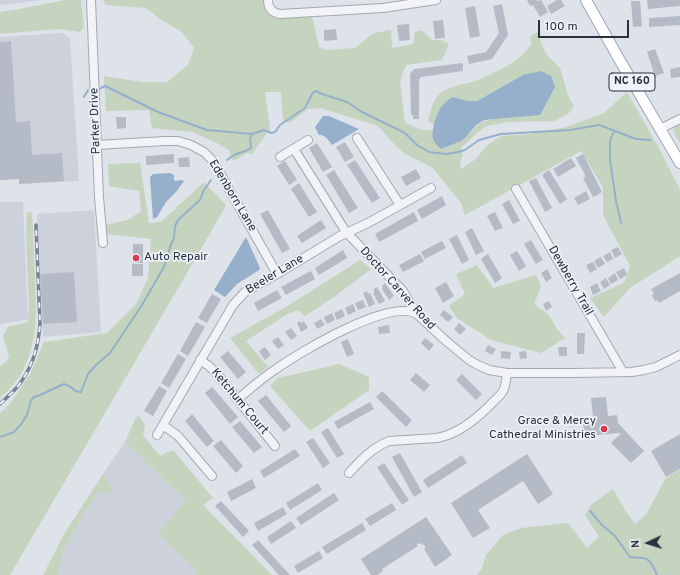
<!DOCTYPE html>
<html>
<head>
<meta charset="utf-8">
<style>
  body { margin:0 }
  #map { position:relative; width:680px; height:575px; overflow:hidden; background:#dee2e9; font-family:Overpass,sans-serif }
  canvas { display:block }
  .north { position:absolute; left:628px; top:523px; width:40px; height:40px; -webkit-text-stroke:3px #eef1f6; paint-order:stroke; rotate:266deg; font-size:11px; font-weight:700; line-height:16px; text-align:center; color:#263041 }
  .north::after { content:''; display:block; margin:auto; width:14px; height:18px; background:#263041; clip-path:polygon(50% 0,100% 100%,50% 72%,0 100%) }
  .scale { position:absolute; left:538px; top:20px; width:91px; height:18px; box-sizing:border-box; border:2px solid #263041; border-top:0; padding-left:5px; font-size:12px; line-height:14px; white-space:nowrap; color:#263041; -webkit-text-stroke:3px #eef1f6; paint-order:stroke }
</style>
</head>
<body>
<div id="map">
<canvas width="680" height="575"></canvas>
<div class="north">N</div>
<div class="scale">100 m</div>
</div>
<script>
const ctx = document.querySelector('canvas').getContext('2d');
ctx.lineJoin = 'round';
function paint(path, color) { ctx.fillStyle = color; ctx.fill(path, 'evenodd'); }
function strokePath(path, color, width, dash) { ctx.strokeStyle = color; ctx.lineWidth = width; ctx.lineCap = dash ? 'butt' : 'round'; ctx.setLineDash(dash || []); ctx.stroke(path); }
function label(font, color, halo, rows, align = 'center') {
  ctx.font = font + ' Overpass,sans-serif'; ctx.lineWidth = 3.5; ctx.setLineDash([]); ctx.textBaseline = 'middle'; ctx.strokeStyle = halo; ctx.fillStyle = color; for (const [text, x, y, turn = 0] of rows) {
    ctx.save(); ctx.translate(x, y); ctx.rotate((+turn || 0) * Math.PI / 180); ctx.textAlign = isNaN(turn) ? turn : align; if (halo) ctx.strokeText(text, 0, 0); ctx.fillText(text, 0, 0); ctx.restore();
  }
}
paint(new Path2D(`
  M0 0H43L0 5Z
  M63 33 70 39 79 181 19 184V179L0 180V37Z
  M0 202H23L28 319 0 324Z
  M94 210 101 332 43 337 37 214Z
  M125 442 185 500 158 534 193 567 198 575H56L63 553 84 512 101 491 114 487 103 474Z`), '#ccd1db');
paint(new Path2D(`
  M66 0H81L84 27 80 32 58 29 0 34V12L14 10Z
  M104 0H265V8L268 13 276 18 312 16 319 47 327 50 355 48 374 33 391 30 392 48 413 44 415 32 422 30 432 40H441L449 44 442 60 406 65 400 81 405 123C414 127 423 132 433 130V140L466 137C476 126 478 122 494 119L523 75 477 101H468L453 97 439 110 434 125 428 122C430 114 432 102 438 96 448 85 465 85 478 80 488 76 511 65 519 58 524 54 527 49 532 44L530 38 532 35 537 32 546 54 560 68 569 98 574 106 569 113 554 121 508 122 487 126 477 133 461 148 463 154 460 162 461 169 476 159 486 146 501 136 531 134 566 127 604 113 627 92 656 143 680 189V256L630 288 604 317 590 298 624 283 630 266 603 215V187L581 151 465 215 461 203 433 168 405 154 394 144 378 126 320 108 308 109 291 122H283L281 92H265L270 129 252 154 247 153 233 161 229 150 219 144 192 132 152 128 149 110 106 111 104 76 142 82H167L188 65 194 48 182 32 160 19 146 8 105 5Z
  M680 124V143L673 131 675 126Z
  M140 163 149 223 161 222 204 182 226 205 204 244 10 575H0V413L9 405 30 374 44 342 107 333 136 304 148 278 151 239 107 234 106 225 128 220 141 211 139 191 109 186 108 164Z
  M32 212C33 233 34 255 35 277 36 309 39 339 23 370 18 381 9 390 0 398V367L6 362 9 356 3 336 8 327 28 322 29 309 26 234 27 213Z
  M360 260 371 269 334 297 305 316 298 310 286 315 246 341 268 367 259 374 230 338 286 307Z
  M477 265 493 288 536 275 541 287 534 304 549 315 557 329 565 338 541 353 491 340 457 318 449 306 465 294 456 274Z
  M339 364 369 377V390L310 431 270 386 278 378Z
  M139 416 145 425 143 435 160 456 173 450 213 498 203 505 272 575H198L193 567 158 534 185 500 125 442 136 417Z
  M680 470V575H477L482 568 486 555 503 535 521 528 568 523 587 548 599 537 585 515 591 505 613 489 627 513 635 524 646 515 665 479Z
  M103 474 114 487 107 496 101 491 84 512 63 553 57 575H43L64 534Z`), '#c4d4be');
paint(new Path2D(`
  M541 71 551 76 555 87 540 115 494 119 485 120 476 125 466 137 461 141 441 149C438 146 434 143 433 139 431 130 437 111 443 105 445 102 449 99 453 97L468 101H477L523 75Z
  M323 116H329L359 129 332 145C329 141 325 134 319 135L315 127Z
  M170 173 174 175V180L176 181 182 180 184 181 176 192 166 202 157 217 153 219 150 177 153 174Z
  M246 237 260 268 259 270 237 284 225 297 214 290Z`), '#96b0cc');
strokePath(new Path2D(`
  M99 89 105 86 158 112 207 130 252 134 264 130 271 133 275 132 280 125 305 108 312 94 314 92 317 91 319 93 347 102 362 112 405 133 417 145 429 152 446 154 458 152 465 150 479 140 501 134 570 130 599 125 636 139 651 140
  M84 97 88 90
  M614 131 610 141V160L616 201 621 223
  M227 160 234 155 248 150 251 148 250 139 252 134
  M0 437 14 432 22 423 27 415 31 400 34 397 40 395 64 384C66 385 68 385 69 386 75 389 73 392 81 392L88 374 96 365 110 353 142 305 164 267 171 244 174 238 175 226 178 220 200 200 204 190 211 180
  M590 511 602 525 615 536 630 557C634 558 638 557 643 558 651 559 654 568 657 575`), '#96b0cc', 2);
paint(new Path2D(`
  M527 0H537V1L541 0 548 12 540 17 533 5 530 6Z
  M557 0H561L565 6 551 14 547 6Z
  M647 0H680V6L648 9Z
  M631 1H640L642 26 633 27Z
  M502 4 508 35 492 59 469 64 467 56 486 52 499 33 493 6Z
  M475 6 480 36 470 38 465 8Z
  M680 16V25L649 27V18Z
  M443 20 445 38 435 39 433 21Z
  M409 24 410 40 399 41 397 25Z
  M336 29 337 40 324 41V30Z
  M11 41 16 122 30 121 32 155 62 153 64 181 19 184V179L0 180V42Z
  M655 49 664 73 655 76 647 52Z
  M463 63V71L421 77 419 80V119H413V115H411L410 74 414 69Z
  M680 67V77L671 78 670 69Z
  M116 117H126V128L117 129Z
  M345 142 354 157 345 162 336 147Z
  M317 143 332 167 323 172 309 148Z
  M174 154V163L146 165V156Z
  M583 154 602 192 593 197 583 178 586 177 576 158Z
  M189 157 190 167H179L178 158Z
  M571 158 576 166 558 177 553 169Z
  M355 160 380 198 372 203 347 165Z
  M285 161 297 180 289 185 277 166Z
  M416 169 421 178 406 186 401 177Z
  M334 170 358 208 349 213 326 175Z
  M549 170 567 199 560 204 542 175Z
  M536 178 552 208 545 212 529 181Z
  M299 183 317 212 309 217 291 189Z
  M586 191 590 199 578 205 574 198Z
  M442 196 446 205 422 219 417 210Z
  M509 200 520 221 513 224 502 204Z
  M268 210 290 249 282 253 260 214Z
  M414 212 418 221 379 242 375 234Z
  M495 212 503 228 495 231 487 216Z
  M321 220 326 228 302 243 297 236Z
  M472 228 484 251 476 255 465 232Z
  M457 235 469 260 462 264 449 239Z
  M531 240 543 260 536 264 524 244Z
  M442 241 446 248 425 259 421 252Z
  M133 244H143V263H133Z
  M618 247 622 254 615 258 611 250Z
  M343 250 347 258 319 275 315 268Z
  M517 251 526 266 519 271 510 255Z
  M610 252 613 259 607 262 603 256Z
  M420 254 424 261 403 272 399 265Z
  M488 254 502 278 495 283 481 259Z
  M601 257 605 264 598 268 594 261Z
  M593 262 597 269 590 273 586 265Z
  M132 264H143V276H132Z
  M624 268 627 275 620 279 616 272Z
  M547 269 552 278 546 282 541 273Z
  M311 271 315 279 286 295 281 287Z
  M74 272 77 322 43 324 40 274Z
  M615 273 618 280 611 284 608 278Z
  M680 273V291L659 303 657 300 655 301 652 295 654 294 651 289Z
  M606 278 610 285 604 289 600 282Z
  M446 282 454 296 443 303 435 288Z
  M385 283 394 296 389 300 382 289 383 288 382 286Z
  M597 283 601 291 593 295 590 287Z
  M377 287 385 301 379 304 373 293 375 292 373 290Z
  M277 290 282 298 258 311 254 303Z
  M367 291 368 294 370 293 375 304 369 307 363 293Z
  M212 294 221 299 207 323 198 318Z
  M363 300 366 307 358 310 355 303Z
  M549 301 552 307 546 311 543 304Z
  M353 304 356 311 348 315 345 308Z
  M342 309 345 316 337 320 334 313Z
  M444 310 453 317 448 322 440 315Z
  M332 313 335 320 327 324 324 317Z
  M321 319 325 325 317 329 314 323Z
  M300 321 301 323 304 321 308 328 301 332 297 323Z
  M196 322 205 327 188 356 180 351Z
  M459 323 466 329 460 335 454 329Z
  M389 325 390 333 379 334 378 327Z
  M291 328 297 336 291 340 285 332Z
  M577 333H585L584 354H577Z
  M278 337 284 345 278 349 272 341Z
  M425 338 434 345 429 351 421 343Z
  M348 339 354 354 347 357 341 342Z
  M488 345 496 349 492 355 485 351Z
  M265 347 271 355 265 360 259 351Z
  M558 347H567V356H559Z
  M228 351 246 372 238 379 220 357Z
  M501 351 511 352 510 359 501 358Z
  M526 351 527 358 520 359 519 352Z
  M178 354 186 359 169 388 161 383Z
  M416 373 430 385 424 392 410 380Z
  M462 374 482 394 476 400 456 380Z
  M159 386 167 391 153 416 144 411Z
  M212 387 238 417 230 424 205 393Z
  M382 391 412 420 406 427 376 397Z
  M266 395 291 426 284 432 258 401Z
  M606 397 608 416 617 415 618 423 644 451 631 463 611 443 621 433 584 436 583 418 593 417 591 398Z
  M370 402 374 409 338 429 334 422Z
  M192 414 214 441 207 447 185 421Z
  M240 421 262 447 254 453 232 427Z
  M328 428 344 454 337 458 321 432Z
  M680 434V469L666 477 651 451Z
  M313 438 330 463 323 468 306 442Z
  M221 440 243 466 236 473 213 446Z
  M295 449 300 456 264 478 260 471Z
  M400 453 422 492 414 497 392 457Z
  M527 454 553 494 538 504 523 481 478 510 490 528 473 538 451 503Z
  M462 455 467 463 428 488 423 480Z
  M384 463 409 500 402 505 377 467Z
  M252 479 256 488 231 501 227 492Z
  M318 483 322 490 290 510 286 503Z
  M334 493 339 500 301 525 296 518Z
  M221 501 249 531 243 537 215 506Z
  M392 503 396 510 370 526 365 519Z
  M283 507 287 514 258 531 254 523Z
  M426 517 452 555 435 567 424 549 426 548 424 545 418 543 417 545 418 546 382 569 383 571 377 575H371L361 559Z
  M291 521 296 528 271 544 267 537Z
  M362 523 366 530 327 554 322 547Z
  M258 540 290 575H279L252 545Z
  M319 551 323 558 298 573 294 566Z`), '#b5bbc6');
const minor = new Path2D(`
  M91 0 99 197 103 243
  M268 0C268 8 272 13 280 14L383 8 436 0
  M660 129 680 119
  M357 138 400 205
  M97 145 165 141H178L191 145 204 152 213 161 277 274
  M294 149 346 232 403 291 417 314 445 340 469 360 478 365 489 370 507 373H573L632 372 644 370 656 367 680 355
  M280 157 308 140
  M516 189 623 372
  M200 360 209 366 218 375 275 446
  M238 399C250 389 262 378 276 369 300 352 390 298 417 314
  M163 425 178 436 212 476
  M157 435 233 305 245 292 277 274 340 236 368 223 431 188
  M349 473C361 460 372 448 389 441L437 438C459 434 479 417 494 401 497 398 501 395 503 391 506 386 506 379 507 373`);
const major = new Path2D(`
  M586 0 619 59 680 163`);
strokePath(minor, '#a3a9b3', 10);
strokePath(major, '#9ca6b6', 12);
strokePath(minor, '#f1f3f7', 8);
strokePath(major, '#fff', 10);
const rail = new Path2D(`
  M0 404C7 397 16 390 21 382 33 365 39 343 40 323L36 225`);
strokePath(rail, '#768194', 3.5);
strokePath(rail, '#eef1f6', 2, [6]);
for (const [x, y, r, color] of [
  [136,258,4,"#da384f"],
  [604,429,4,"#da384f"]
]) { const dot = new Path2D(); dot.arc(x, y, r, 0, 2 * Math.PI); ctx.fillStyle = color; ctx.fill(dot); strokePath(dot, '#eef1f6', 1.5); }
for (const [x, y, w] of [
  [632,82,46]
]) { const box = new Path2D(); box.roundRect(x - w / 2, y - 9, w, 18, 3); ctx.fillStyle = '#eef1f6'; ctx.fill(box); strokePath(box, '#263041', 1); }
label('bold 11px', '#263041', null, [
  ["NC 160",632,82]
]);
label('12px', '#263041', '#eef1f6', [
  ["Parker Drive",96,121,-92],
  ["Edenborn Lane",232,196,59],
  ["Beeler Lane",275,275,-31],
  ["Dewberry Trail",570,281,60],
  ["Doctor Carver Road",397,289,48],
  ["Ketchum Court",239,402,50]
]);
label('12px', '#263041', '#eef1f6', [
  ["Auto Repair",144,258],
  ["Grace & Mercy",596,422,"right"],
  ["Cathedral Ministries",596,436,"right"]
], 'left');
</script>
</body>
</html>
